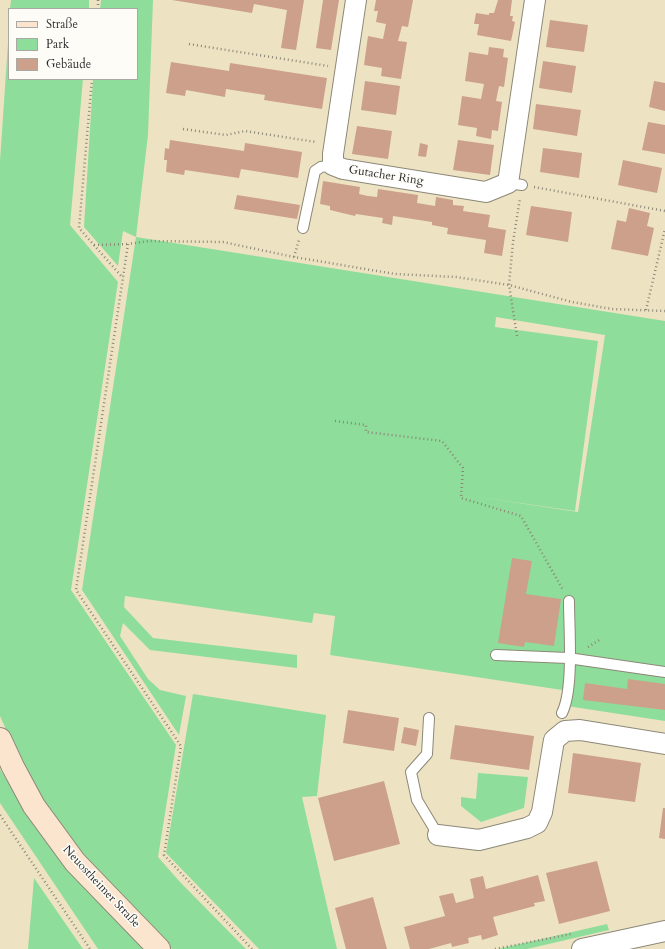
<!DOCTYPE html>
<html>
<head>
<meta charset="utf-8">
<style>
  body { margin:0 }
  #map { position:relative; width:665px; height:949px; overflow:hidden; background:#ede3c3; font-family:Cardo,serif }
  canvas { display:block }
  .legend { position:absolute; left:8px; top:8px; width:130px; height:72px; box-sizing:border-box; background:#fdfcf7; border:1px solid #a9a8a5; margin:0; padding:5px 7px; list-style:none; font-size:12px; color:#2b2b2b }
  .legend li { display:flex; align-items:center; gap:8px; height:20px }
  .legend b { width:20px; border:1px solid #a9a8a5 }
</style>
</head>
<body>
<div id="map">
<canvas width="665" height="949"></canvas>
<ul class="legend">
<li><b style="height:5px;background:#fce5cf"></b>Straße</li>
<li><b style="height:11px;background:#8fdd9b"></b>Park</li>
<li><b style="height:11px;background:#cca08b"></b>Gebäude</li>
</ul>
</div>
<script>
const ctx = document.querySelector('canvas').getContext('2d');
ctx.lineJoin = 'round';
function paint(path, color) { ctx.fillStyle = color; ctx.fill(path, 'evenodd'); }
function strokePath(path, color, width, dash) { ctx.strokeStyle = color; ctx.lineWidth = width; ctx.lineCap = dash ? 'butt' : 'round'; ctx.setLineDash(dash || []); ctx.stroke(path); }
function label(font, color, halo, rows, align = 'center') {
  ctx.font = font + ' Cardo,serif'; ctx.lineWidth = 3; ctx.setLineDash([]); ctx.textBaseline = 'middle'; ctx.strokeStyle = halo; ctx.fillStyle = color; for (const [text, x, y, turn = 0] of rows) {
    ctx.save(); ctx.translate(x, y); ctx.rotate((+turn || 0) * Math.PI / 180); ctx.textAlign = isNaN(turn) ? turn : align; if (halo) ctx.strokeText(text, 0, 0); ctx.fillText(text, 0, 0); ctx.restore();
  }
}
paint(new Path2D(`
  M11 0H89V9H10Z
  M101 0H153L148 135 136 237 665 321V721L567 706 569 691 330 655 335 616 314 613 312 623 125 596 124 607 153 638 297 655V668L150 650 123 623 120 636 148 679 160 690 186 696 179 735 82 590 136 237 123 231 118 266 84 227 93 79H137V9H100ZM496 317 605 335 578 512 472 496 575 511 598 341 495 327Z
  M9 28V79H83L70 225 118 282 71 590 176 745 158 857 180 882 246 949H172C128 905 80 862 46 808 28 779 14 747 0 716V161Z
  M193 694 326 715 317 796 302 797 337 949H259L166 853Z
  M0 769 29 818 65 866 143 949H98L0 803Z
  M478 773 528 777 524 808 481 822 461 806V797L476 799Z
  M34 878 83 949H28Z
  M607 924 609 930 527 949H498Z`), '#8fdd9b');
paint(new Path2D(`
  M172 0H304L296 50 281 48 287 10 254 4 252 13Z
  M323 0H339L331 50 316 48Z
  M376 0H413L408 27 402 26 398 41 407 42 401 79 381 76 382 68 364 65 368 36 383 39 386 24 376 22 378 11H374Z
  M498 0H512L510 16H513L512 21 515 22 511 41 477 35 479 24H474L476 13 489 15V13H494Z
  M550 20 588 25 584 52 546 47Z
  M489 47 504 49 503 57 508 58 504 87 499 86 496 101 502 102 498 131 492 130 491 139 476 136 477 128 458 125 462 96 481 99 484 84 465 81 469 52 488 55Z
  M543 61 576 66 572 93 539 88Z
  M171 62 229 71 230 63 327 78 322 109 264 100 265 95 226 89 225 97 186 90 185 96 166 93Z
  M365 81 400 86 396 115 361 110Z
  M654 81 665 83V111L649 107Z
  M536 104 581 110 577 136 533 129Z
  M648 122 665 125V154L642 150Z
  M357 126 392 131 388 159 352 154Z
  M170 140 244 151 245 143 302 152 298 178 241 169 239 178 185 170 184 175 166 172 167 160H164L165 148 169 149Z
  M458 140 494 145 490 175 453 170Z
  M420 143 428 145 426 157 418 156Z
  M543 148 582 153 579 178 540 172Z
  M623 160 662 168 657 193 618 185Z
  M323 181 360 187 359 194 368 196 377 197 378 189 418 195 417 203 435 206 436 197 453 200V205L464 206 463 211 490 215 488 227 506 230 502 256 484 253 486 240 447 234 448 228 432 225V222L393 216 392 225 382 223 383 218 356 214 355 216 330 210V206L320 204Z
  M237 195 300 205 297 219 234 209Z
  M531 206 572 212 568 242 526 235Z
  M629 208 650 213 647 226 654 228 648 256 611 249 617 220 626 222Z
  M512 558 532 561 526 594 561 599 554 646 525 642 524 647 498 643Z
  M628 679 665 684V710L583 700 585 683 627 689Z
  M348 710 399 718 394 751 343 743Z
  M455 725 534 736 529 770 450 759Z
  M404 727 419 730 416 746 401 743Z
  M573 753 641 763 635 802 568 793Z
  M384 781 400 844 334 861 318 798Z
  M663 808H665V839L659 838Z
  M597 861 610 911 559 924 546 873Z
  M538 875 545 901 534 903 535 906 493 917 498 935 482 940 481 935 468 938 469 943 452 947 451 943 429 949H410L404 927 445 916 439 896 453 893 456 903 474 898 470 879 483 876 486 889Z
  M373 897 387 949H346L335 908Z`), '#cca08b');
const service = new Path2D(`
  M508 183 522 185
  M303 228 315 171 321 167 333 165
  M496 655 568 658 665 672
  M562 713C574 689 569 630 569 601
  M429 718 427 754 411 772 417 800 438 835`);
const minor = new Path2D(`
  M356 0 333 154V165L343 169 486 192 508 183 535 0
  M438 835 479 840 527 828 537 823 542 812 554 740 565 731 580 730 665 744
  M582 949 665 931`);
const secondary = new Path2D(`
  M0 739 13 767 34 806 75 862 159 949`);
strokePath(service, '#8c8777', 12);
strokePath(minor, '#8c8777', 22);
strokePath(secondary, '#8c8777', 24);
strokePath(new Path2D(`
  M98 9V0
  M189 44 328 66
  M92 79 79 228 123 278
  M183 129 226 135 245 131 316 142
  M534 187 665 211
  M94 245 128 244
  M294 257 299 240
  M646 310 665 229
  M517 336 509 285 513 242 520 198
  M335 421 366 425V432L442 441 463 468 461 498 521 516 563 590
  M588 647 601 639
  M0 815 90 949
  M252 949 164 855 181 746 76 590 128 244 149 241 223 242 294 257 395 274 456 277 509 285 572 302 612 309 665 311
  M495 949 571 934`), '#8c8777', 2.5, [1, 3]);
strokePath(service, '#fff', 10);
strokePath(minor, '#fff', 20);
strokePath(secondary, '#fce5cf', 22);
label('12px', '#2b2b2b', '#fdfcf7', [
  ["Gutacher Ring",386,176,9],
  ["Neuostheimer Straße",101,887,47]
]);
</script>
</body>
</html>
